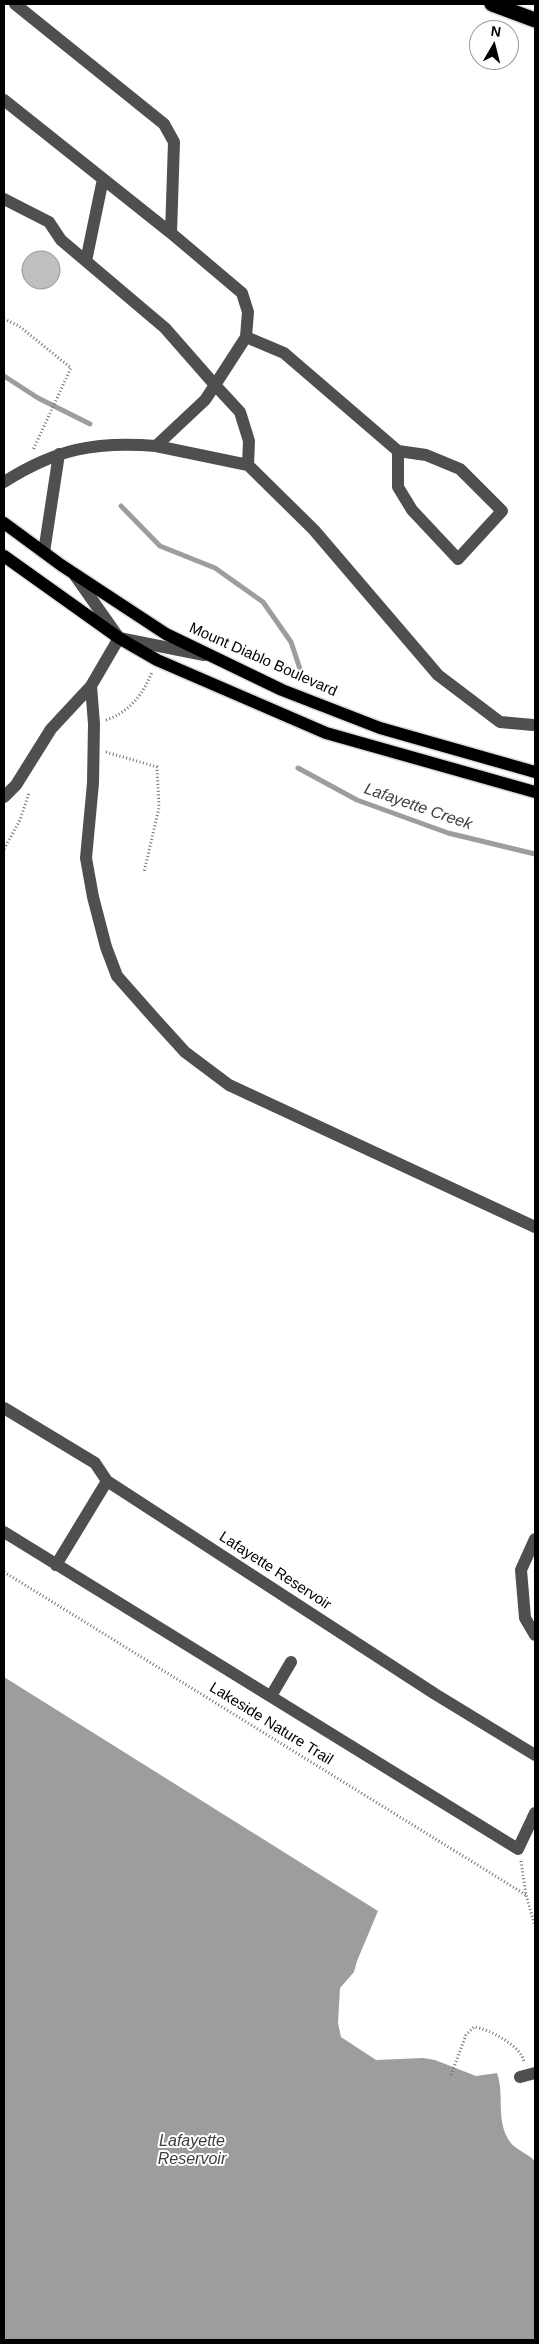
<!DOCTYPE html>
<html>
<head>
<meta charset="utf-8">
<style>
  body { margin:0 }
  #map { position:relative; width:539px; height:2344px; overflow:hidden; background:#fff; font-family:Helvetica,sans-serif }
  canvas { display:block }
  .frame { position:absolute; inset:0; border:5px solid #000; pointer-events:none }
  .north { position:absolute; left:469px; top:20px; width:50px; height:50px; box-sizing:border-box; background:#fff; border:1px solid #999; border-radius:50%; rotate:8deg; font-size:14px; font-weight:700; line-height:20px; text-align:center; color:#000 }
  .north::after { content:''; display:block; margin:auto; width:18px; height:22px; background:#000; clip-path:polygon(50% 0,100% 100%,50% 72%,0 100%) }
</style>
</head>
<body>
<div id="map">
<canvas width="539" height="2344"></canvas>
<div class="frame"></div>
<div class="north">N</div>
</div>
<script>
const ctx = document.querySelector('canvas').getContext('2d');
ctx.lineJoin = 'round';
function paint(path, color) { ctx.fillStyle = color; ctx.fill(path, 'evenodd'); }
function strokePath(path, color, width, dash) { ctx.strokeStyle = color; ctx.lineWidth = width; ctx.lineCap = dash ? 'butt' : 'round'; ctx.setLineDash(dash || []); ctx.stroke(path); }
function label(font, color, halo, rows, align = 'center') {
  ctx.font = font + ' Helvetica,sans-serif'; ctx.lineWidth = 4; ctx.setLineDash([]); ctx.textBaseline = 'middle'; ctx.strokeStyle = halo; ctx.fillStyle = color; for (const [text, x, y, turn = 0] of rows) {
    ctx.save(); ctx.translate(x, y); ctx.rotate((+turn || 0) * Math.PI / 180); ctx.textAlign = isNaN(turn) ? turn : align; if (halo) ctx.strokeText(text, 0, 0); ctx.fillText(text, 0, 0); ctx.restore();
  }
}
paint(new Path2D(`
  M4 1677 378 1911 357 1961 354 1972 340 1988 338 2023 341 2037 376 2060 423 2058 435 2060 476 2076 497 2073C505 2096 495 2120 510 2142 515 2149 528 2154 535 2161V2340H4Z`), '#9d9d9d');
strokePath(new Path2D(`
  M4 376 38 398 90 424
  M121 506 160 546 215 568 263 602 291 642 302 675
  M298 768 357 800 448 833 535 854`), '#9d9d9d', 5);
const building = new Path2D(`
  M22 270a19 19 0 1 1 38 0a19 19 0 1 1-38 0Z`);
paint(building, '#bfbfbf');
strokePath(building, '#939393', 1);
const major = new Path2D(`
  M4 523 61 565 166 634 282 690 380 728 535 772
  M4 556 119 638 157 660 326 733 535 792`);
const highway = new Path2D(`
  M492 4 535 20`);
strokePath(major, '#dbdbdb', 15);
strokePath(highway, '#dbdbdb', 18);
strokePath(new Path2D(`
  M4 319 19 326 71 368 33 450
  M106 720C130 712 143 694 152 672
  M106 752 157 767 159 808 144 872
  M4 849 20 820 29 793
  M4 1572 526 1895
  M521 1861 526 1895 535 1926
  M451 2075 466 2035 474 2027C487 2028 524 2047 524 2063`), '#717171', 3, [1, 2.5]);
strokePath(new Path2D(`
  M15 4 164 124 174 142 171 233
  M4 100 171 233 242 293 248 312 246 337 215 385 240 412 249 441 248 465
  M4 199 49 222 61 240 165 328 215 385 205 400 156 446C95 441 56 449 4 482
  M86 261 103 179
  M246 337 284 353 398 451 426 455 460 469 502 511 458 559 412 510 398 487V451
  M156 446 248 465 314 530 438 675 500 722 533 725
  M44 552 59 454
  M74 574 119 638 204 655
  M91 686 94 724 93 783 86 858 93 897 106 947 117 976 155 1019 185 1052 229 1085 535 1227
  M4 797 16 785 51 729 91 686 119 638
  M4 1408 95 1463 107 1481 435 1694 535 1755
  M4 1532 518 1849 535 1813
  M535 1539 521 1570 525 1618 535 1635
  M56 1565 107 1481
  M271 1696 291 1662
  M520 2077 535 2073`), '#4f4f4f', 12);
strokePath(major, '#000', 12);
strokePath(highway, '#000', 15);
label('15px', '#000', '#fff', [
  ["Mount Diablo Boulevard",263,660,24],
  ["Lafayette Reservoir",275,1571,33],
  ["Lakeside Nature Trail",271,1724,32]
]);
label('italic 16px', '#3e3e3e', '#fff', [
  ["Lafayette Creek",418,807,19],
  ["Lafayette",192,2142],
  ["Reservoir",192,2160]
]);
</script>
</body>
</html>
